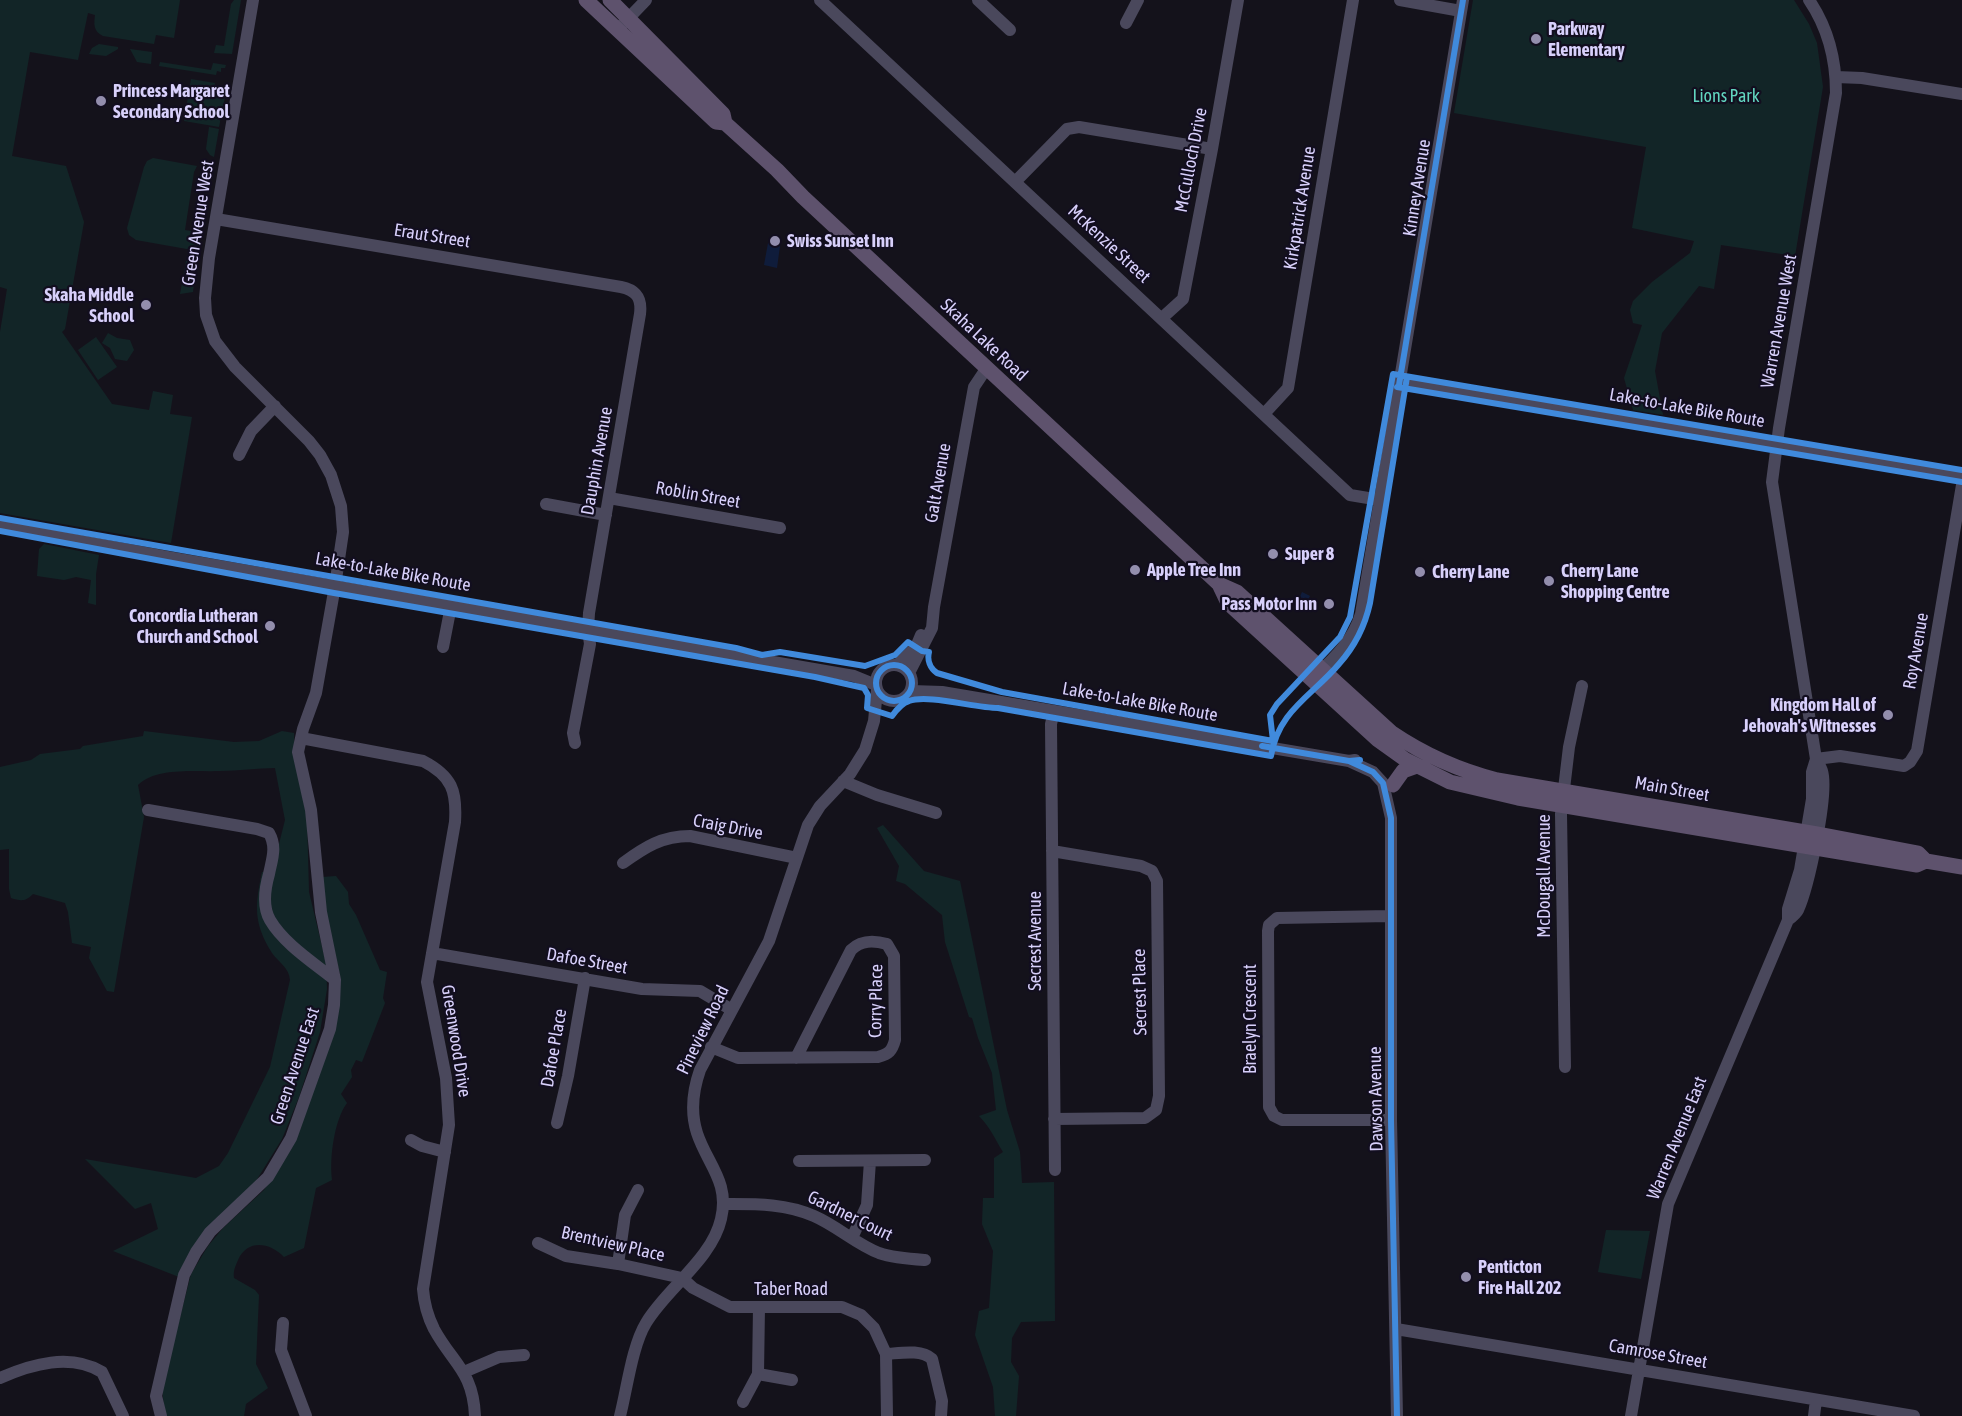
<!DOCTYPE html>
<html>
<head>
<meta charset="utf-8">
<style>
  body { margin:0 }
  canvas { display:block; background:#14121b }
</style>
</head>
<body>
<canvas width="1962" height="1416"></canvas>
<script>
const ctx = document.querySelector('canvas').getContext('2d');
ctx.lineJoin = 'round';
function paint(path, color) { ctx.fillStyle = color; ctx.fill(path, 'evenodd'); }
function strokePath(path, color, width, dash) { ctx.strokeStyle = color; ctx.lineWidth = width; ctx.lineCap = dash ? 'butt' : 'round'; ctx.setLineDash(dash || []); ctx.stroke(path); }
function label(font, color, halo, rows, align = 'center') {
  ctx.font = font + ' "Asap Condensed",sans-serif'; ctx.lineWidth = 4.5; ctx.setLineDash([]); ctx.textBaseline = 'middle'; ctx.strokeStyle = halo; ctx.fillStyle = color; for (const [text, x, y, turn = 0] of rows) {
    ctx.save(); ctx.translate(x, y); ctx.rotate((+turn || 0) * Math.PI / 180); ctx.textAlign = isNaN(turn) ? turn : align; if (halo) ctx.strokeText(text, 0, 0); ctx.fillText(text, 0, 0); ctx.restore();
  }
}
paint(new Path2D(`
  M0 0H180L174 38 156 35 154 44 103 36C93 31 94 24 95 15L88 13 78 60 30 52 12 156 66 166 84 222 65 329 62 332 112 404 149 410 153 391 173 395 170 414 192 417 171 543 0 513V332L7 289 0 287Z
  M234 0H241L232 54 214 53 216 45 224 46 231 4Z
  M1473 0H1794L1809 24 1817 43 1823 87 1795 256 1721 245 1714 289 1699 286 1662 333 1655 371 1663 415 1633 410 1624 378 1642 325 1633 323 1630 310 1633 301 1652 282 1690 253 1694 241 1632 228 1646 147 1454 113Z
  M99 44 118 47V49L106 56 89 54 92 48Z
  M130 49 152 52 151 64 137 62Z
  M160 62 211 70 213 63 226 65 225 68H221V72L217 71 216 75 159 66Z
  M191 79 215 83 214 87 218 88V91L221 92V96L225 97 219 127 184 121Z
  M209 127 219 129 214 157 210 155 206 149Z
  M153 158 197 166 194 172 185 230 191 231 190 236 200 239 198 251 136 240 129 235 127 228 144 167 147 161Z
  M186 261 196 263 193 292 180 294Z
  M108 333 117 338 130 340 134 350 127 361 115 359 110 348 102 343Z
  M96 337 117 367 98 380 78 350Z
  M44 544 99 555 96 574V605L88 603 91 580 76 577 64 580 37 576 39 549Z
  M144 731 234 742 259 741 282 731 294 733 295 761 307 818 309 892 326 963 327 989 320 1032 299 1097 282 1139 251 1189 179 1277 113 1251 158 1229 151 1203 135 1209 85 1159 196 1178 219 1166 228 1153 270 1067 290 980C289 967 279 963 272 953 253 923 255 905 262 872H272L285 820 275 768C257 768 238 771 219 771 196 772 156 767 138 785L144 817 114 992 107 991 89 958 91 947 72 943 68 912 65 903 33 894C25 902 21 901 11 898L9 889V849L0 850V767L31 760 40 754 80 749 83 746 143 736Z
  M883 825 924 871 960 881 1007 1110 1020 1152 1022 1183 1054 1182 1055 1321 1021 1322 1012 1338 1011 1362 1019 1376 1016 1416H995L993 1387 975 1335 979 1311 989 1308 993 1251 982 1224 983 1198H994V1158L1003 1152C995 1139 990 1127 979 1116L996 1110 992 1073 978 1038 972 1018 969 1017 945 942 942 915 905 884 896 881 899 866 877 828Z
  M336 876 348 892 349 904 356 915 380 970 387 972 383 998 385 1003 362 1062 356 1060 351 1070 352 1077 341 1094 347 1103C334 1120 329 1160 332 1180L316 1188 304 1248 284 1257C270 1242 247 1239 238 1260 235 1267 233 1271 234 1278L255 1290 259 1295 256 1364 268 1388 246 1404 244 1416H165L162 1388 191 1274 208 1246 223 1228 264 1190 294 1142 340 975 326 914 322 877Z
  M1606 1230 1650 1231 1641 1279 1598 1272Z`), '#122527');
paint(new Path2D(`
  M768 243 780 246 777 268 764 265Z
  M1302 592 1310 596 1303 611 1295 607Z`), '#0f1c3b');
strokePath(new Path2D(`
  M820 0 1350 495 1380 500
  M978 0 1010 30
  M1400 0 1461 11
  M1126 23 1138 0
  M622 25 646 0
  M1836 77 1862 78 1962 94
  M1015 182 1067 129 1079 127 1212 149
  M216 219 621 287C636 290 642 298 640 314L589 613 588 630 590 644 573 733 575 743
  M1162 318 1183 299 1212 149 1238 0
  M1400 381 1962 475
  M1264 414 1288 388 1353 0
  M239 455 251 431 275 406
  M609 498 780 528
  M546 504 606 515
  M0 526 167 557 854 676 876 685
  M443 647 451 606
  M876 683a18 18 0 1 1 36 0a18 18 0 1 1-36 0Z
  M897 665 916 647 921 635
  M909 673 932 628 934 607 974 387 986 369
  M1317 674C1336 657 1354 638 1361 614L1463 0
  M911 691 942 692 1349 761 1355 760
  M1054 711 1051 724 1055 1170
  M301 738 423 761C452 776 457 791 455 822L427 982 446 1078 449 1125 423 1289C424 1303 428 1317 434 1329 453 1364 473 1371 475 1416
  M1816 759 1840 756 1904 766 1910 762 1917 751 1962 485
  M1349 761 1373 772 1383 783 1391 818V1120L1397 1416
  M843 781 877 795 936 813
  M148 810 257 829 269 833C277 847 272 859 269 874 265 888 262 906 270 920 284 944 314 963 335 980
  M1052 851 1141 866 1152 871 1157 881 1159 1096 1156 1110 1145 1118 1054 1119
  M623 863C645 847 662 836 690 836L797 858
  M1390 916 1277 918 1269 925 1268 931 1269 1107 1274 1116 1282 1120H1391
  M1788 920V909L1800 870 1812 799V772L1816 759
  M432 953 642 989 700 991 732 1010
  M711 1047 738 1058 878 1057C889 1054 892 1051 895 1040L894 956 887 944C873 940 861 940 851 950L796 1058
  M1565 1067 1561 814 1569 747 1582 686
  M557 1123 568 1076 585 978
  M411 1140 422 1146 445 1152
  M799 1161 925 1160
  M723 1204C754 1204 785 1203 814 1216 837 1226 856 1244 879 1253 894 1258 910 1259 925 1260
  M852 1238 867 1205 870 1161
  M538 1243 566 1256 618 1264 682 1278 693 1288 730 1307H842L861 1315 874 1328 886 1354 887 1416
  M618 1264 625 1215 638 1190
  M283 1323 281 1350 306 1416
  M1396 1329 1914 1416
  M886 1354C901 1353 921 1349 932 1359L942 1401 941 1416
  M464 1372 499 1357 524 1355
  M758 1374 792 1380
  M0 1378C32 1364 70 1353 102 1372L123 1416
  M743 1402 758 1374 759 1307
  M161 1416 156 1396 184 1275 196 1252 210 1232 268 1177 291 1138 330 1029 334 1005 335 980 321 912 311 810 298 752 303 729 316 693 335 586 343 532 341 506 331 475 320 455 309 441 235 367 215 341 206 315 205 298 209 258 253 0
  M620 1416C627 1389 632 1346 646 1323 666 1289 712 1259 721 1219 730 1182 707 1164 697 1133 690 1111 693 1090 700 1070L769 941 808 825 820 806 850 774 865 750 874 721 877 690
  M1631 1416 1668 1204 1788 920C1792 917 1796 914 1798 910 1808 888 1829 794 1822 771 1821 767 1818 763 1816 759L1772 482 1779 428 1836 93C1836 59 1828 28 1809 0
  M1814 1416 1816 1400`), '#4a485c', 12);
strokePath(new Path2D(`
  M586 0 716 122 725 123 777 170 803 197 1219 584 1237 592 1392 733C1426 756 1458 770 1497 780L1817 834 1918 853 1926 861
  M610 0 723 114 725 123
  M1219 584 1228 603 1378 740 1406 760 1450 782 1518 798 1917 865 1926 861 1962 867
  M1393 785 1403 771 1417 766`), '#5e526d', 15);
strokePath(new Path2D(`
  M1399 385 1463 0
  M1397 387 1962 482
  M0 518 736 648 762 655 780 652 865 666 895 655 908 642 922 651 929 652C927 660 930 668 937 673L1002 692 1273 741 1270 715 1277 704 1340 637 1350 617 1393 374 1962 470
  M0 531 334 593 815 677 864 688 868 695 867 708 892 716C897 709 902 703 909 701 928 694 975 708 998 708L1271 756C1278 711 1312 696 1339 664 1355 646 1365 626 1370 603L1407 377
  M876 683a18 18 0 1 1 36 0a18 18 0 1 1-36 0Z
  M1262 746 1349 761 1360 760
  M1349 761 1373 772 1383 783 1391 818V1120L1397 1416`), '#408adc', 6);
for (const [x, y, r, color] of [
  [1536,39,6,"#938ead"],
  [101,101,6,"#938ead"],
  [775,241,6,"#938ead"],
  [146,305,6,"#938ead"],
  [1273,554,6,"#938ead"],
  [1135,570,6,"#938ead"],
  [1420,572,6,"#938ead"],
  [1549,581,6,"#938ead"],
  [1329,604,6,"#938ead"],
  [270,626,6,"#938ead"],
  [1888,715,6,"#938ead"],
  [1466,1277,6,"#938ead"]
]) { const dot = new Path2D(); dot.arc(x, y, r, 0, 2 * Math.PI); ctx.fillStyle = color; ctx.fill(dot); strokePath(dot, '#120e1f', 2); }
label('bold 18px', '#d8d0fb', '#120e1f', [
  ["Parkway",1548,29],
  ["Elementary",1548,50],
  ["Princess Margaret",113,91],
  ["Secondary School",113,112],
  ["Swiss Sunset Inn",787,241],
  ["Skaha Middle",134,295,"right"],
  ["School",134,316,"right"],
  ["Super 8",1285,554],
  ["Apple Tree Inn",1147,570],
  ["Cherry Lane",1561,571],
  ["Shopping Centre",1561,592],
  ["Cherry Lane",1432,572],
  ["Pass Motor Inn",1317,604,"right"],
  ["Concordia Lutheran",258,616,"right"],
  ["Church and School",258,637,"right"],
  ["Kingdom Hall of",1876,705,"right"],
  ["Jehovah's Witnesses",1876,726,"right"],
  ["Penticton",1478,1267],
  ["Fire Hall 202",1478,1288]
], 'left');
label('18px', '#62d5c0', '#120e1f', [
  ["Lions Park",1726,96]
]);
label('18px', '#d8d0fb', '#120e1f', [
  ["McCulloch Drive",1191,160,-79],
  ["Kinney Avenue",1417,188,-81],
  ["Kirkpatrick Avenue",1300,208,-81],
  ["Green Avenue West",198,223,-81],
  ["Eraut Street",432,236,9],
  ["McKenzie Street",1109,244,43],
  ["Warren Avenue West",1779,321,-80],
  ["Skaha Lake Road",984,340,43],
  ["Lake-to-Lake Bike Route",1687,408,10],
  ["Dauphin Avenue",597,461,-80],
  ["Galt Avenue",938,483,-80],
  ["Roblin Street",698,495,10],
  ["Lake-to-Lake Bike Route",393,572,10],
  ["Roy Avenue",1916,651,-80],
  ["Lake-to-Lake Bike Route",1140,702,10],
  ["Main Street",1672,789,10],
  ["Craig Drive",728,827,11],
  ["McDougall Avenue",1544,876,-90],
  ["Secrest Avenue",1035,941,-90],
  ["Dafoe Street",587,961,10],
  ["Secrest Place",1140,992,-91],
  ["Corry Place",876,1001,-89],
  ["Braelyn Crescent",1250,1019,-90],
  ["Pineview Road",703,1030,-64],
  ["Greenwood Drive",456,1041,81],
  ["Dafoe Place",554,1048,-80],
  ["Green Avenue East",295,1066,-72],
  ["Dawson Avenue",1376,1099,-91],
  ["Warren Avenue East",1677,1138,-68],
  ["Gardner Court",850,1216,26],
  ["Brentview Place",613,1244,13],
  ["Taber Road",791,1289],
  ["Camrose Street",1658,1354,10]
]);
</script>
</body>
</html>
